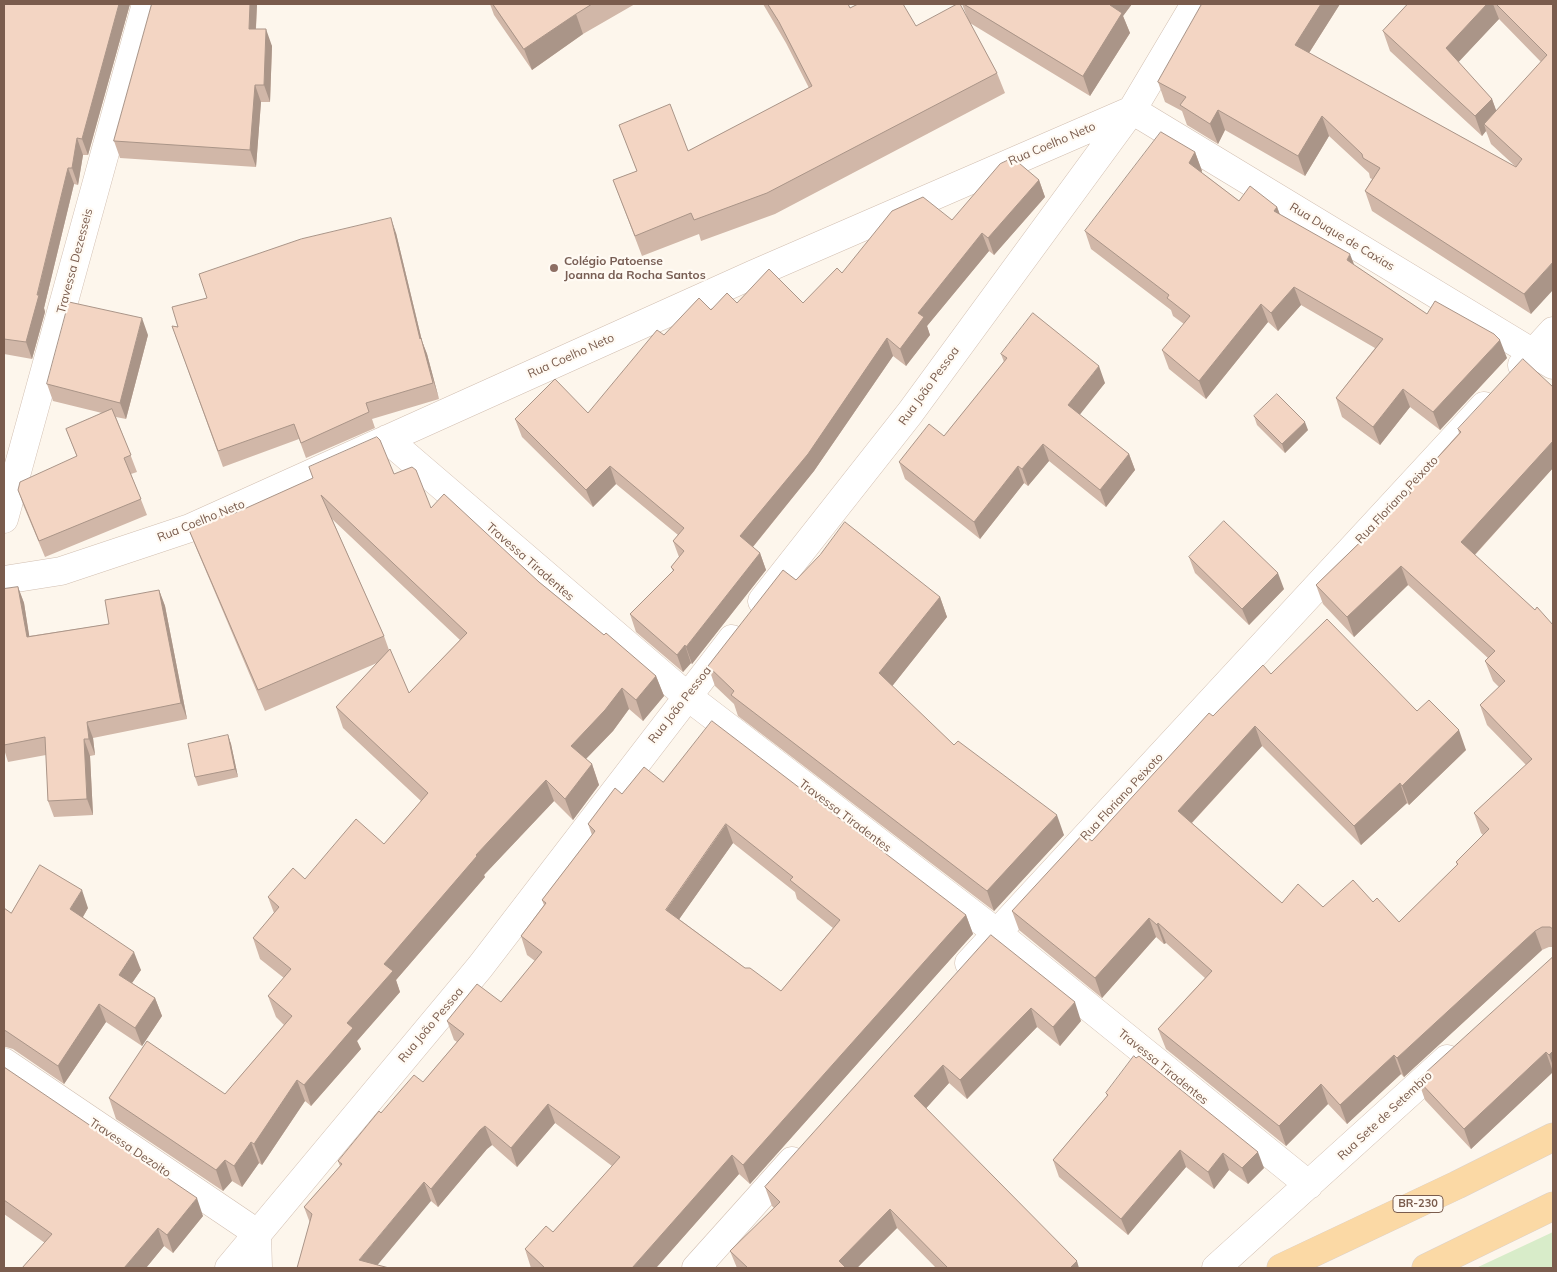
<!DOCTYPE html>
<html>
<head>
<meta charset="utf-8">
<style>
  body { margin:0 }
  #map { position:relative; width:1557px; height:1272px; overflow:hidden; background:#fdf6ec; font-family:Mulish,sans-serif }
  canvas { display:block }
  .frame { position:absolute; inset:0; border:5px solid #7a5c4d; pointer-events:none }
</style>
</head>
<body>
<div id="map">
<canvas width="1557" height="1272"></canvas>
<div class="frame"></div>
</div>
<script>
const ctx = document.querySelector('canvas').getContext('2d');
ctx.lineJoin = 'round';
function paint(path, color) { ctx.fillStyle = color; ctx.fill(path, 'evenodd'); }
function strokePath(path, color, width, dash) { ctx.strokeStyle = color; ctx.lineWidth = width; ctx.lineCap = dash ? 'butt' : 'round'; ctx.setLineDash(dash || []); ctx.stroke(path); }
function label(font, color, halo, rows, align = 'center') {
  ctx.font = font + ' Mulish,sans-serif'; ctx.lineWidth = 4.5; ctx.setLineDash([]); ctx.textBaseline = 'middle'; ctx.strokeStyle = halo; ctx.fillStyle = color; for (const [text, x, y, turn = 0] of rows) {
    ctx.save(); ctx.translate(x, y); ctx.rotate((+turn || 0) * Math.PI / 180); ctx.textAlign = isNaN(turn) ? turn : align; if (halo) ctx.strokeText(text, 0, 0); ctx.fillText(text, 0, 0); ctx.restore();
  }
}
paint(new Path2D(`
  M1553 1232V1268H1476Z`), '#d8ecc9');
const minor = new Path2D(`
  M1522 365 1553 331
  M387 439 687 696 996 932 1309 1185
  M4 519 146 4
  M4 580 61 571 190 528 754 274 1132 110 1553 365
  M762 601 910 413 1132 110 1195 4
  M969 963 1484 406
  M4 1062 257 1233 258 1268
  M229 1268 480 967 732 639
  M696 1268 792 1161
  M1216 1268 1447 1059`);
const primary = new Path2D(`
  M1281 1268 1457 1185 1553 1137
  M1426 1268 1553 1206`);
strokePath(minor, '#d1beb0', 29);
strokePath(primary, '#dad1cd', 29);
strokePath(minor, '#fff', 28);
strokePath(primary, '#fbd9a5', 28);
paint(new Path2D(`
  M4 4H130L88 155H83L78 185 74 184 44 308 45 312 32 359 4 354Z
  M152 4H257L256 29 272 46 270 102H261L256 167 120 158 114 141Z
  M490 4H635L583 34 532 70 494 15Z
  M763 4H848L850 8 916 26 967 17 962 4H1132L1123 16 1130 33 1090 96 970 23 997 73 1005 93 775 214 701 241 699 234 642 256 613 180 637 171 619 125 688 151 809 88 786 43Z
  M1202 4H1340L1309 53 1516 167 1491 144 1486 131 1482 136 1390 51 1383 31 1408 4H1553L1531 314 1372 211 1365 191 1372 179 1370 178 1369 173 1329 136 1305 176 1225 130 1218 144 1187 125 1182 111 1165 102 1158 82ZM1499 19 1541 62 1496 111 1492 99 1458 62Z
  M1195 152 1202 171 1201 172 1239 201 1277 207 1280 215 1427 314 1507 358 1440 430 1410 407 1380 445 1342 417 1336 398 1375 348 1301 305 1278 331 1268 322 1206 399 1169 369 1162 350 1184 324 1173 316 1171 310 1091 249 1085 231Z
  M1039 180 1045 197 994 255 989 251 927 326 930 335 906 366 893 356 814 471 753 547 760 553 766 570 692 664 691 663 683 672 636 632 630 614 673 571 671 567 679 557 673 541 678 535 616 484 593 507 522 437 515 419 588 413 664 335 711 310 737 303H803L842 273 952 220Z
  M396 233 422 341 427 354 439 399 372 419 375 428 306 458 299 439 223 467 172 326 178 327 207 298Z
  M148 335 126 419 116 417 137 472 131 474 147 515 45 557 24 507 18 490 77 457 66 429 102 413 53 401 47 384Z
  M1001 354 1105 383 1079 414 1129 454 1135 470 1106 507 1049 461 1028 486 1024 483 980 539 905 479 899 462 944 436 1004 362Z
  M1553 387V468L1475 555 1535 610 1553 625V947H1549L1542 950 1404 1077 1401 1074 1347 1124 1328 1104 1286 1146 1166 1049 1158 1029 1205 978 1166 943 1164 944 1156 937 1102 998 1019 930 1012 911 1092 841 1213 716 1271 674 1417 711 1466 750 1409 805 1407 803 1361 845 1262 746 1192 823 1282 903 1323 907 1373 902 1399 922 1457 865 1456 862 1483 835 1481 833 1474 813 1526 765 1487 725 1480 705 1499 687 1493 681 1485 661 1488 658 1408 585 1354 637 1323 604 1316 585 1409 494 1408 490 1459 433 1458 429Z
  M1254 416 1308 430 1285 453 1257 425Z
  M394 474 431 508 539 582 604 635 656 676 664 696 643 721 629 709 613 731 586 759 592 764 599 785 573 820 554 801 484 875 485 877 396 980 400 992 357 1041 361 1049 311 1106 305 1101 262 1165 259 1163 242 1187 232 1181 223 1191 116 1119 109 1098 225 1094 284 1025 276 1017 268 996 284 978 260 959 253 938 274 913 268 897 305 879 384 844 421 801 343 728 336 707 377 663 265 711 197 550 189 530 233 514ZM332 519 460 640 409 693 389 650 384 636Z
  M1189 557 1284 589 1249 625 1195 573Z
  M796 580 940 597 947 617 892 686 954 745 1064 835 994 911 738 716 734 704 715 686 708 666Z
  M18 587 24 603 29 636 109 624 159 590 165 606 187 719 93 738 95 755 90 756 93 815 54 817 48 801 46 755 8 762 4 749V589Z
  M228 735 231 744 238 777 198 786 195 777Z
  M663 782 966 915 973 934 750 1184 739 1174 656 1268H531L525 1249 553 1232 612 1166 555 1123 517 1167 492 1145 487 1149 438 1207 431 1201 297 1268 310 1223 304 1207 340 1166 338 1161 381 1113 423 1082 457 1042 454 1040 447 1021 501 1002 535 961 527 955 521 936 544 905 542 900 592 835 588 824 622 794ZM733 843 795 892 797 899 833 928 781 991 745 968 679 919Z
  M4 908 11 913 88 908 83 917 141 970 132 983 155 998 162 1016 142 1046 106 1022 64 1084 13 1049 6 1047H4Z
  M991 935 1081 1021 1060 1046 1037 1027 967 1099 949 1083 926 1108 1079 1268H936L897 1228 857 1268H737L730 1251 774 1208 772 1206 765 1187Z
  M1553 957V1072L1471 1149 1425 1100 1418 1080Z
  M4 1067 203 1216 173 1253 164 1246 146 1268H22L45 1243 4 1214Z
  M1106 1093 1264 1168 1248 1184 1229 1170 1214 1189 1186 1167 1128 1235 1059 1177 1053 1160 1107 1096Z`), '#d1b7a8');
paint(new Path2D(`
  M119 4H130L88 155 82 139Z
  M250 4H257L255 45 249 29Z
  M1111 4H1132L1123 16 1130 33 1090 96 1083 76Z
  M1321 4H1340L1302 64 1295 45Z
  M1487 4H1493L1499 19 1453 68 1446 48Z
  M576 14 583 34 532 70 524 49Z
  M266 29 272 46 270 102 264 85Z
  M255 85 261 102 256 167 250 150Z
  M1492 99 1499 118 1484 124 1486 131 1482 136 1475 116Z
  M1218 110 1225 130 1218 144 1210 124Z
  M1322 116 1329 136 1305 176 1298 156Z
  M77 138 83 155 78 185 72 168Z
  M1195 152 1202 171 1196 181 1189 163Z
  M68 168 74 184 44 308 45 312 32 359 26 342Z
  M1039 180 1045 197 994 255 988 238Z
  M1277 207 1284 225 1274 211Z
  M391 218 396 233 422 341 427 354 439 399 420 339Z
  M982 233 989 251 927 326 930 335 906 366 900 349 918 313Z
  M1350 254 1357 272 1347 260Z
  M1553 262V290L1531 314 1524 294Z
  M1294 287 1301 305 1278 331 1271 313Z
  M1261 304 1268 322 1206 399 1199 381Z
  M142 318 148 335 126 419 120 403Z
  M887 338 893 356 814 471 747 554 740 536Z
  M1500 340 1507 358 1440 430 1433 412Z
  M1099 366 1105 383 1074 422 1068 405Z
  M1403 389 1410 407 1380 445 1373 427Z
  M1305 422 1308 430 1285 453 1282 444Z
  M1553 441V468L1468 562 1461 542Z
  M1043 444 1049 461 1028 486 1022 469Z
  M1129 454 1135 470 1106 507 1100 490Z
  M610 466 616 484 593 507 586 490Z
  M1018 466 1024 483 980 539 974 522Z
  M760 553 766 570 692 664 686 647Z
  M1401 566 1408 585 1354 637 1347 617Z
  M1278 573 1284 589 1249 625 1242 609Z
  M18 587 24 603 32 653 27 637Z
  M159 590 165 606 187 719 181 703Z
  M940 597 947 617 886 694 879 673Z
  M685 645 691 663 683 672 677 655Z
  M656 676 664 696 643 721 636 700Z
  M622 688 629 709 613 731 579 766 571 746Z
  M87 722 93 738 95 755 89 739Z
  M1255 726 1262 746 1185 830 1178 811Z
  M1459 730 1466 750 1409 805 1402 786Z
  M228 735 231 744 238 777 235 769Z
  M84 739 90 756 93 815 87 799Z
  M592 764 599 785 573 820 565 799Z
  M546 780 554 801 484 875 485 877 396 980 400 992 357 1041 361 1049 311 1106 304 1085 347 1023 384 964 476 855Z
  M1400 783 1407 803 1361 845 1354 826Z
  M1057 815 1064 835 994 911 987 891Z
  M726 824 733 843 673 928 666 910Z
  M82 890 88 908 77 927 70 909Z
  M966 915 973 934 750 1184 743 1165Z
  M1149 918 1156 937 1102 998 1095 978Z
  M1158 923 1166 943 1164 944 1157 925Z
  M1535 931 1542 950 1404 1077 1397 1058Z
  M134 952 141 970 125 993 119 975Z
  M155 998 162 1016 142 1046 135 1028Z
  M1075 1002 1081 1021 1060 1046 1053 1027Z
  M99 1004 106 1022 64 1084 58 1066Z
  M1031 1008 1037 1027 967 1099 960 1080Z
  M1553 1051V1066L1549 1055Z
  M1546 1052 1553 1072 1471 1149 1464 1129Z
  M1394 1055 1401 1074 1347 1124 1340 1105Z
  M943 1065 949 1083 921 1114 914 1096Z
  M297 1080 305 1101 262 1165 254 1144Z
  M1321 1084 1328 1104 1286 1146 1279 1126Z
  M548 1104 555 1123 517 1167 511 1148Z
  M485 1126 492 1145 487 1149 438 1207 431 1189 480 1130Z
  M251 1142 259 1163 242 1187 234 1166Z
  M1180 1150 1186 1167 1128 1235 1121 1219Z
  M1258 1152 1264 1168 1248 1184 1242 1168Z
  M1223 1153 1229 1170 1214 1189 1208 1172Z
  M732 1155 739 1174 656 1268H632Z
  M225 1160 232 1181 223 1191 216 1170Z
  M424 1182 431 1201 375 1268 359 1260Z
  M197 1198 203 1216 173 1253 167 1235Z
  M890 1209 897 1228 857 1268H842L839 1261Z
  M158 1228 164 1246 146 1268H124Z
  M1077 1261 1079 1268H1070Z`), '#aa9588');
const building = new Path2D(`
  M4 4H119L82 139 77 138 72 168H68L37 295H39L26 342 4 339Z
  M152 4H250L249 29H266L264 85H255L250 150 114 141Z
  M493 4H592L576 14 524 49Z
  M768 4H848L850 8 858 4H903L916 26 957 4H960L997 73 767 193 694 220 691 213 635 236 613 180 637 171 619 125 670 104 688 151 812 86 779 22Z
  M964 4H1111L1110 5 1122 13 1083 76Z
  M1202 4H1321L1295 45 1516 167 1522 159 1484 124 1547 55 1496 4H1553V262L1524 294 1365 191 1380 168 1363 158 1362 154 1322 116 1298 156 1218 110 1210 124 1180 105 1186 97 1158 82Z
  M1408 4H1487L1446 48 1492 99 1475 116 1383 31Z
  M1161 132 1195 152 1189 163 1239 201 1250 186 1277 207 1274 211 1350 254 1347 260 1427 314 1435 301 1494 334 1500 340 1433 412 1403 389 1373 427 1336 398 1383 339 1294 287 1271 313 1261 304 1199 381 1162 350 1190 316 1167 298 1169 295 1085 231Z
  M1013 158 1039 180 988 238 982 233 918 313 924 317 900 349 887 338 808 454 740 536 760 553 686 647 685 645 677 655 630 614 674 570 671 567 684 551 673 541 684 528 610 466 586 490 515 419 555 379 588 413 657 330 664 335 699 298 711 310 727 293 737 303 769 269 803 303 837 268 842 273 892 211 923 197 952 220 1000 164Z
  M391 218 420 339 421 338 433 383 366 403 369 412 301 443 294 424 218 451 172 326 178 327 172 307 207 298 199 274 301 239Z
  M69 302 142 318 120 403 47 384Z
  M1033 313 1099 366 1068 405 1129 454 1100 490 1043 444 1022 469 1018 466 974 522 899 462 929 424 944 436 1007 358 1001 354Z
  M1523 359 1553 387V442V441L1461 542 1535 610 1537 607 1553 625V929L1550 927H1542L1535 931 1397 1058 1394 1055 1340 1105 1321 1084 1279 1126 1158 1029 1212 971 1158 923 1157 925 1149 918 1095 978 1012 911 1083 834 1092 841 1209 713 1213 716 1263 665 1271 674 1327 619 1417 711 1429 700 1459 730 1402 786 1400 783 1354 826 1255 726 1178 811 1282 903 1298 884 1323 907 1353 880 1373 902 1377 898 1399 922 1458 864 1456 862 1489 829 1474 813 1532 759 1480 705 1505 681 1485 661 1495 651 1401 566 1347 617 1316 585 1411 493 1408 490 1461 432 1458 429Z
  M1277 394 1305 422 1282 444 1254 416Z
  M112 409 131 455 124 458 141 499 39 541 18 490 20 482 77 456 66 429Z
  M377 437 380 440 394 474 412 467 416 470 431 508 444 494 539 582 604 635 606 633 656 676 636 700 622 688 605 710 571 746 592 764 565 799 546 780 476 855 477 856 384 964 393 971 347 1023 353 1028 304 1085 297 1080 254 1144 251 1142 234 1166 225 1160 216 1170 109 1098 147 1041 225 1094 292 1016 268 996 291 969 253 938 279 907 268 897 293 868 305 879 356 819 384 844 428 793 336 707 390 649 409 693 467 633 321 495 384 636 258 690 189 530 232 511 233 514 313 478 309 467Z
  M1224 521 1278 573 1242 609 1189 557Z
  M845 522 940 597 879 673 954 745 958 741 1057 815 987 891 731 695 734 691 708 666 783 570 796 580 820 555Z
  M18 587 27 637 109 624 105 600 159 590 181 703 87 722 89 739H84L87 799 48 801 45 737 4 745V589Z
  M712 721 966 915 743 1165 732 1155 632 1268H545L525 1249 546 1226 553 1232 620 1157 548 1104 511 1148 485 1126 480 1130 431 1189 424 1182 359 1260 389 1268H297L312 1214 304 1207 342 1164 338 1161 379 1111 381 1113 414 1075 423 1082 464 1034 447 1021 477 984 501 1002 542 952 521 936 546 903 542 900 595 831 588 824 615 788 622 794 644 767 663 782ZM726 824 793 877 790 880 840 920 781 991 750 968H745L666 910Z
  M228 735 235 769 195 777 188 744Z
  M40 865 82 890 70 909 134 952 119 975 155 998 135 1028 99 1004 58 1066 6 1031 4 1030V908L11 913Z
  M991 935 1075 1002 1053 1027 1031 1008 960 1080 943 1065 914 1096 1077 1261 1070 1268H948L890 1209 839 1261 846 1268H748L730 1251 780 1202 765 1187Z
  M1553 957V1051L1549 1055 1546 1052 1464 1129 1418 1080Z
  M1134 1056 1136 1058 1139 1056 1258 1152 1242 1168 1223 1153 1208 1172 1180 1150 1121 1219 1053 1160 1108 1095 1106 1093Z
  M4 1067 197 1198 167 1235 158 1228 124 1268H22L52 1234 4 1200Z`);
paint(building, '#f3d5c3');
strokePath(building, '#aa9588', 1);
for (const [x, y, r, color] of [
  [554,268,5,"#8d6e63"]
]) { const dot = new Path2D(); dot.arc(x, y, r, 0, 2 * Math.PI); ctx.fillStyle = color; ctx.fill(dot); strokePath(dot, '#fffaf3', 2); }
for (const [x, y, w] of [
  [1418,1204,50]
]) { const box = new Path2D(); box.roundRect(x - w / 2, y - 8.5, w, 17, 4); ctx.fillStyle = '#fffaf3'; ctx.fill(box); strokePath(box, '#7a5c4d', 1); }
label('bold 11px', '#7a5c4d', null, [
  ["BR-230",1418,1204]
]);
label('12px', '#7a5c4d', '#fffaf3', [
  ["Rua Coelho Neto",1052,144,-23],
  ["Rua Duque de Caxias",1342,237,31],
  ["Travessa Dezesseis",75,261,-75],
  ["Rua Coelho Neto",571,356,-24],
  ["Rua João Pessoa",929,386,-54],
  ["Rua Floriano Peixoto",1397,500,-47],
  ["Rua Coelho Neto",201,521,-22],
  ["Travessa Tiradentes",530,562,41],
  ["Rua João Pessoa",680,705,-52],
  ["Rua Floriano Peixoto",1122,797,-47],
  ["Travessa Tiradentes",845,816,37],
  ["Rua João Pessoa",431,1025,-50],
  ["Travessa Tiradentes",1163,1067,39],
  ["Rua Sete de Setembro",1385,1116,-43],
  ["Travessa Dezoito",130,1148,34]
]);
label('bold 12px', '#785e54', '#fffaf3', [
  ["Colégio Patoense",564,261],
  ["Joanna da Rocha Santos",564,275]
], 'left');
</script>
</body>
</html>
